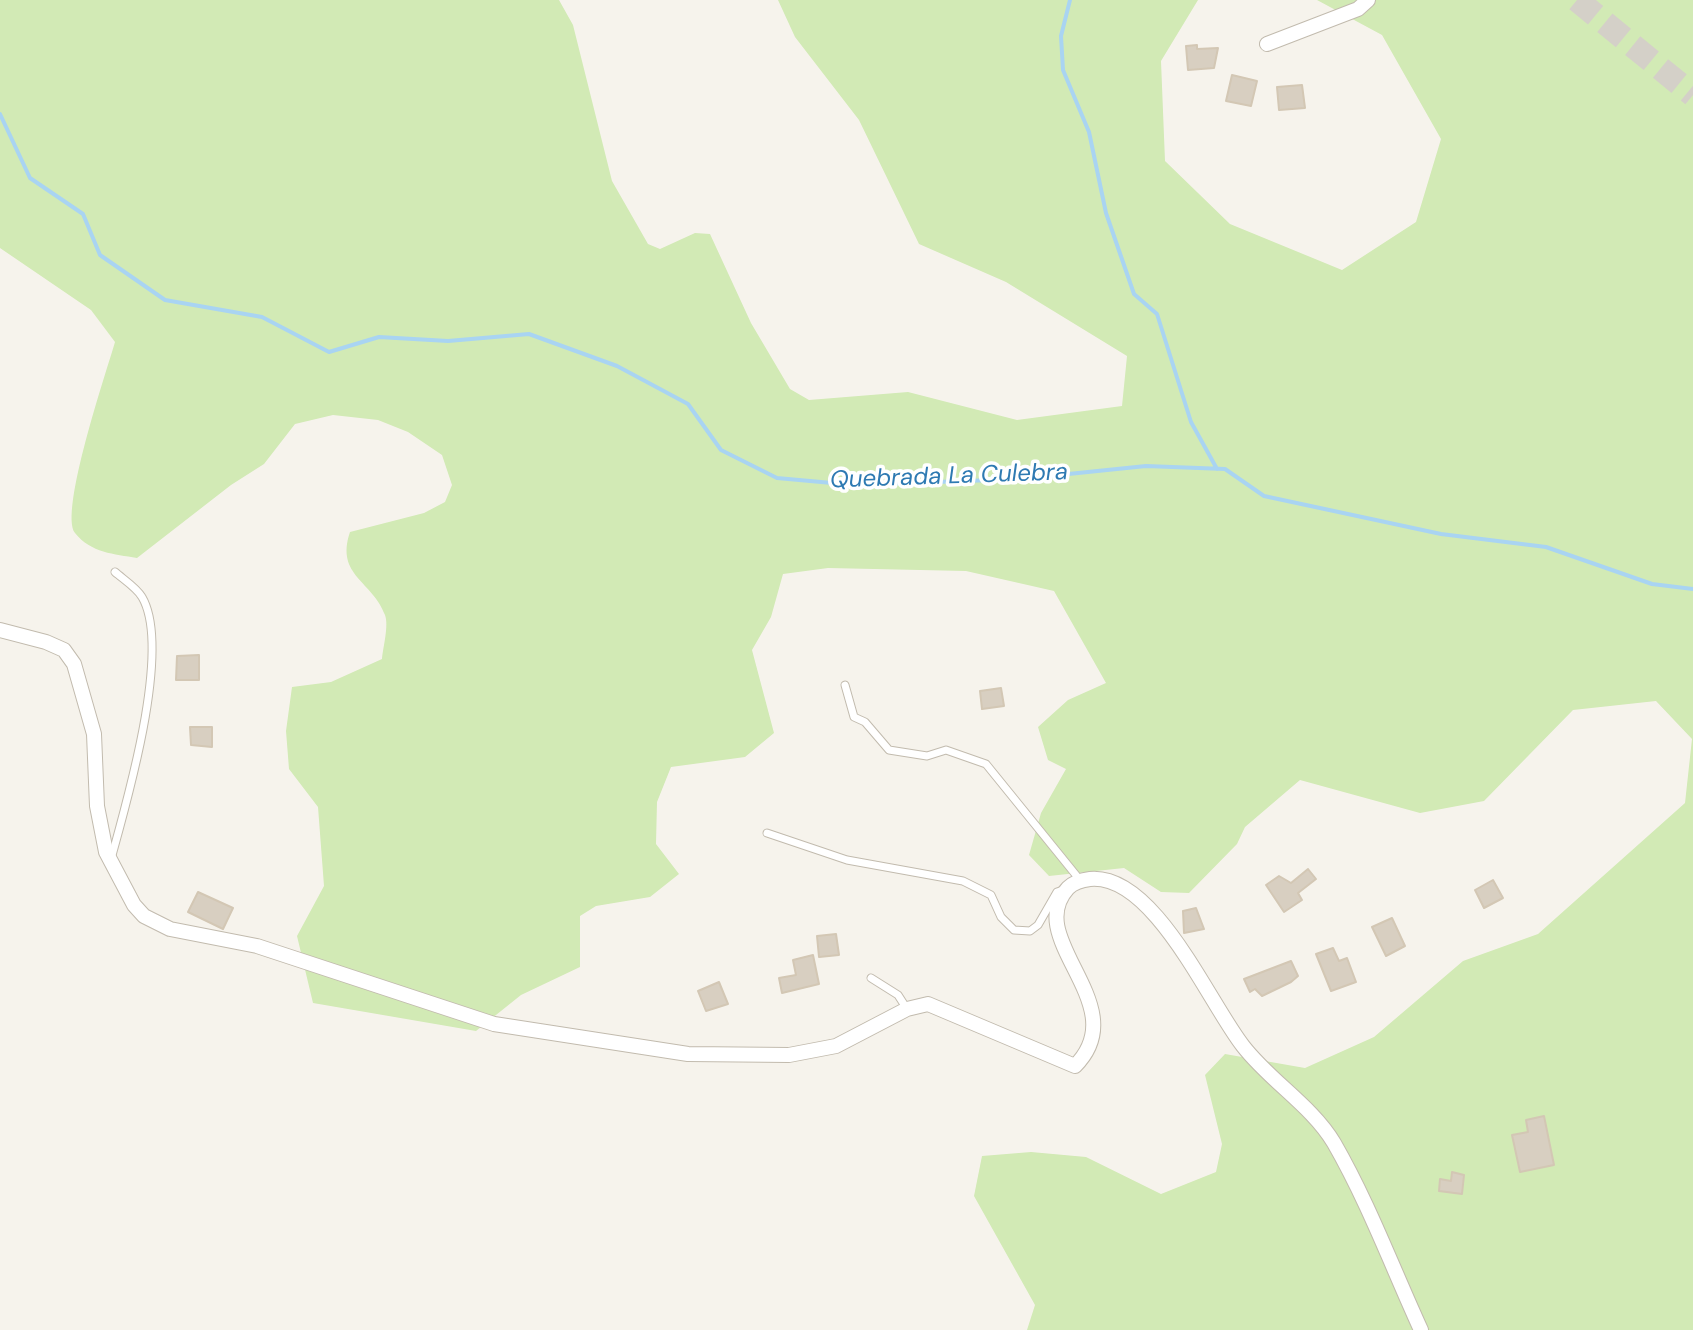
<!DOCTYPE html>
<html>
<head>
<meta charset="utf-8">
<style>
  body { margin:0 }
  canvas { display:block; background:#f6f3ec }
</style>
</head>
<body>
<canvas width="1693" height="1330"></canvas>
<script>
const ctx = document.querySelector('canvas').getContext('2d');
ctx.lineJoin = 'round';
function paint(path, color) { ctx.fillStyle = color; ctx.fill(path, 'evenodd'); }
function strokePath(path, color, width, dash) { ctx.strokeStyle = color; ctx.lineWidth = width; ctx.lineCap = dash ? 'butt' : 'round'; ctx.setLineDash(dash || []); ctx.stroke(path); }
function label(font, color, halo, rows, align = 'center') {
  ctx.font = font + ' "DM Sans",sans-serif'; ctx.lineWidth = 7; ctx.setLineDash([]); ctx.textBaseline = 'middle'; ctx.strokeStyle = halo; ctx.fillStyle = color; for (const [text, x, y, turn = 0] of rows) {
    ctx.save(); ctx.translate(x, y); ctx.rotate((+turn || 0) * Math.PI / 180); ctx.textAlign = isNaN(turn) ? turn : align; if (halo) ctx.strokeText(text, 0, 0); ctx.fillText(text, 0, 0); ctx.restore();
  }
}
paint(new Path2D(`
  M0 0H559L573 25 612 181 648 244 660 249 695 233 710 234 751 323 790 389 809 400 908 392 1017 420 1122 406 1127 356 1006 282 919 244 859 120 795 37 778 0H1198L1161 61 1165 161 1230 224 1342 270 1416 222 1441 139 1382 35 1317 0H1693V1330H1027L1035 1305 974 1196 982 1156 1031 1152 1086 1157 1161 1194 1216 1172 1222 1144 1205 1075 1225 1054 1305 1068 1374 1037 1463 961 1538 934 1685 803 1692 739 1656 701 1573 710 1484 801 1420 813 1300 780 1245 827 1237 844 1189 893 1161 892 1124 868 1049 876 1029 855 1041 813 1066 769 1048 760 1038 727 1068 700 1106 683 1054 591 966 571 828 568 783 574 771 617 752 650 774 733 745 757 671 767 657 802 656 844 679 874 650 897 596 906 580 916V967L521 995 476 1031 313 1003 297 936 324 886 318 807 289 769 286 731 292 687 331 682 382 659C383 647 389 626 385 615 373 581 335 576 350 532L424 513 445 502 452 485 442 455 408 432 378 420 333 415 295 424 264 464 231 485 137 558C114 554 91 553 75 533 59 512 106 373 115 342L91 310 0 248Z`), '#d2eab5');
strokePath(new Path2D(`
  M1070 0 1061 36 1063 70 1089 132 1106 213 1134 294 1157 314 1191 422 1217 469
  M0 114 30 178 83 214 100 255 165 300 262 317 329 352 379 337 448 341 529 334 617 366 688 404 721 450 777 478 854 485 1020 479 1146 466 1225 469 1264 496 1441 534 1546 547 1652 584 1693 589`), '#a9d4f2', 4);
const building = new Path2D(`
  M1197 45V49L1218 48 1214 68 1188 70 1186 46Z
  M1232 75 1257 81 1251 106 1226 101Z
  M1302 85 1305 108 1279 110 1277 87Z
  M199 655V680H176L177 656Z
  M1001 688 1004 706 982 709 980 691Z
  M190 727H212V747L191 745Z
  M1308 869 1316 879 1298 893 1302 900 1284 912 1266 885 1279 876 1291 883Z
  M1493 880 1503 898 1484 908 1475 890Z
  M198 892 233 908 223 929 188 912Z
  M1196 908 1204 929 1184 933 1183 911Z
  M1392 918 1405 946 1386 956 1372 927Z
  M836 934 839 955 819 957 817 936Z
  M1333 948 1339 961 1347 958 1356 982 1331 991 1316 954Z
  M813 955 819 984 782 993 779 978 796 975 793 960Z
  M1291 961 1298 976 1291 982 1262 996 1255 989 1250 992 1244 979Z
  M719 982 728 1004 706 1011 698 991Z
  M1544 1116 1554 1165 1520 1172 1512 1135 1528 1132 1526 1120Z
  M1452 1172 1464 1175 1462 1194 1439 1191 1440 1179 1451 1181Z`);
paint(building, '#d8cfc1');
strokePath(building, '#d3c7b4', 2);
strokePath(new Path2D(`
  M1577 0 1693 95`), '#d4d0c8', 24, [24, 12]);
const lane = new Path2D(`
  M845 685 854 717 865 722 889 750 927 756 946 750 986 764 1080 880
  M767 833 847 860 963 881 991 895 1001 917 1014 930 1030 931 1038 925 1057 892 1066 889
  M111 859C127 801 172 648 142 597 137 588 123 579 115 572
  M871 978 898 995 907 1009`);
const street = new Path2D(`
  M1267 44 1358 9 1368 0
  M0 630 46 642 64 650 74 664 94 734 97 806 106 852 134 905 144 916 170 929 257 946 494 1024 688 1054 789 1055 836 1046 907 1009 928 1004 1075 1066C1136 1005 1021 939 1068 888 1074 882 1082 880 1090 879 1154 873 1209 1003 1243 1046 1270 1081 1312 1106 1334 1143 1368 1202 1393 1269 1421 1330`);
strokePath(lane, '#c2bbae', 9);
strokePath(street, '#c2bbae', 16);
strokePath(lane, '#fff', 7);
strokePath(street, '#fff', 14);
label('italic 24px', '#2e7ab2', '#fff', [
  ["Quebrada La Culebra",949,477,-2]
]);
</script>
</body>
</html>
